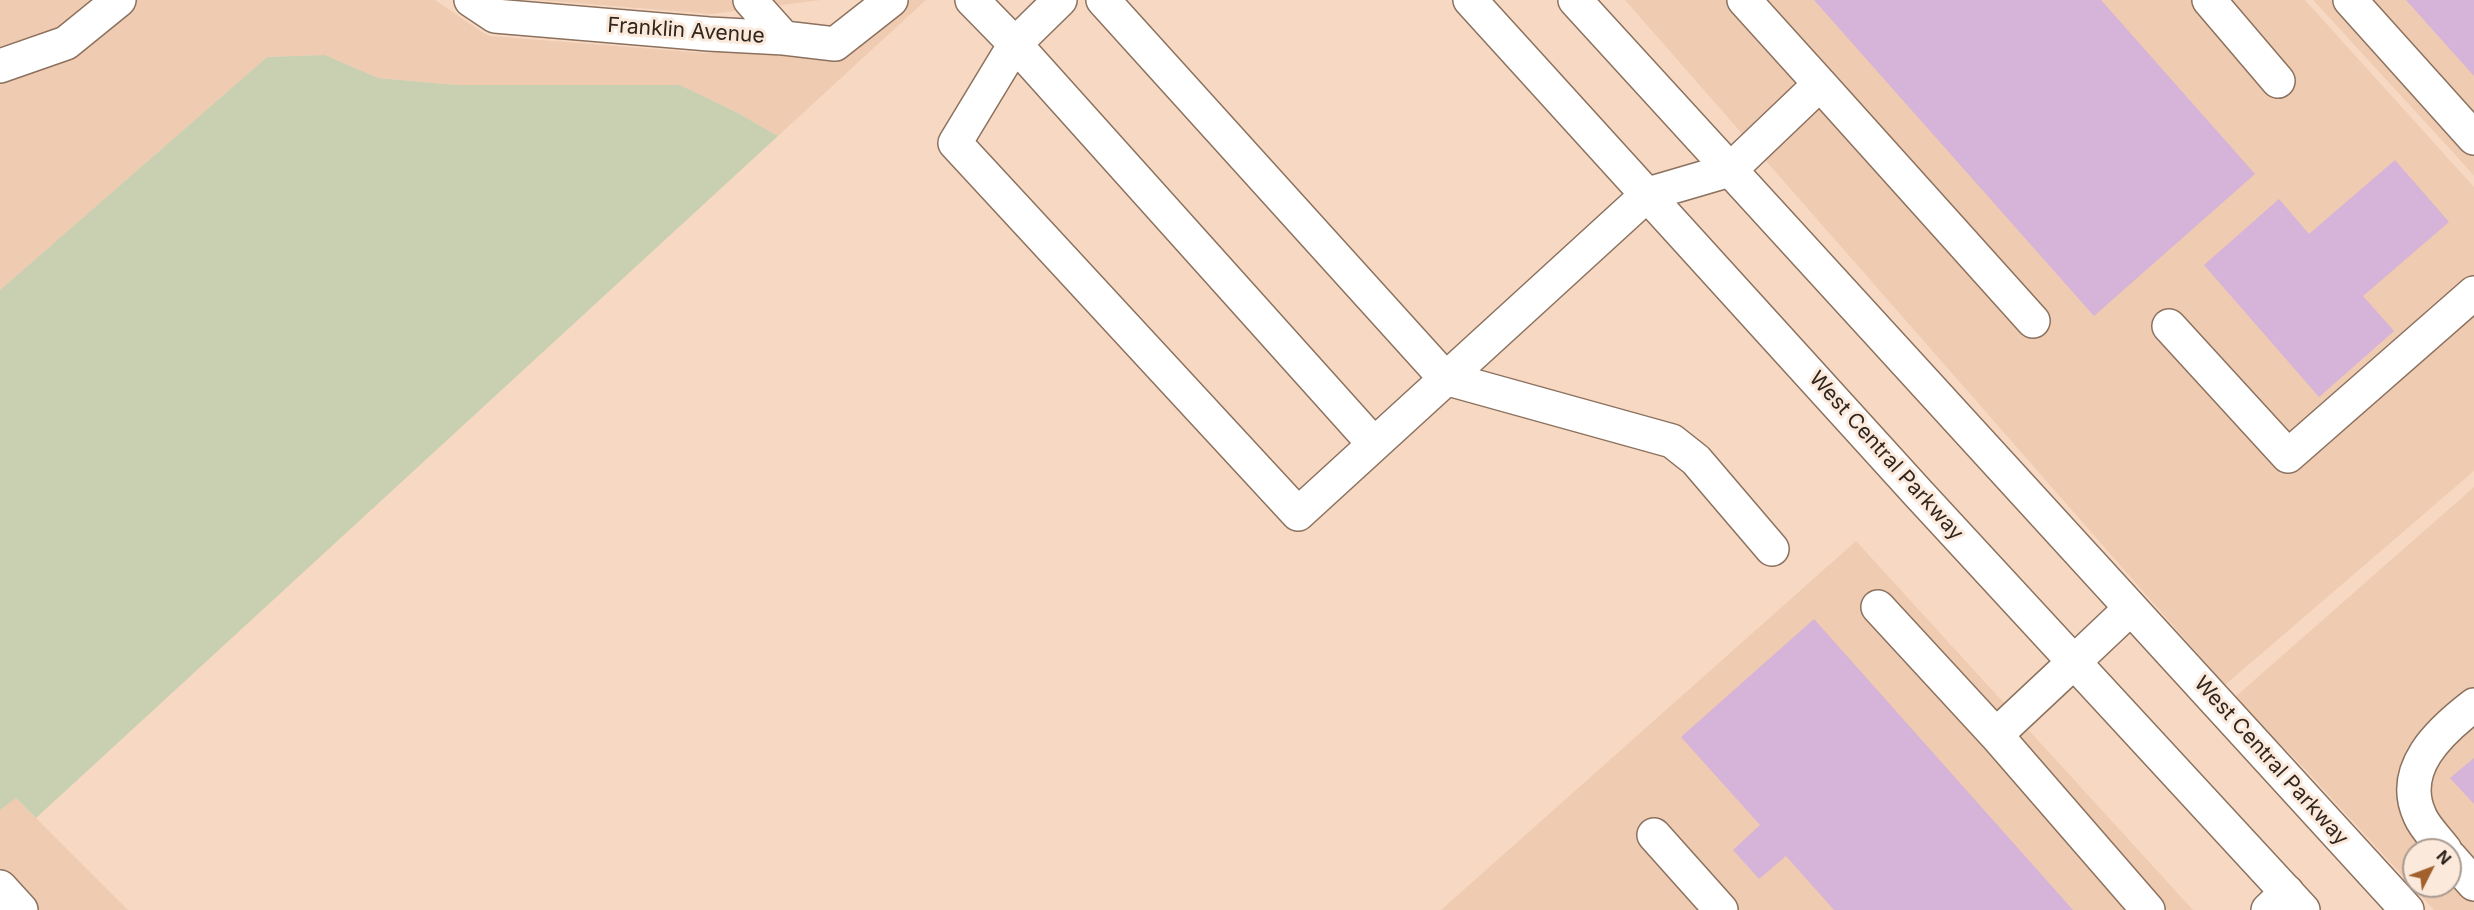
<!DOCTYPE html>
<html>
<head>
<meta charset="utf-8">
<style>
  body { margin:0 }
  #map { position:relative; width:2474px; height:910px; overflow:hidden; background:#f7d9c3; font-family:Inter,sans-serif }
  canvas { display:block }
  .north { position:absolute; left:2402px; top:838px; width:60px; height:60px; box-sizing:border-box; background:#fbe9dc; border:2px solid #aa9b90; border-radius:50%; rotate:48deg; font-size:16px; font-weight:700; line-height:24px; text-align:center; color:#30251d }
  .north::after { content:''; display:block; margin:auto; width:21px; height:27px; background:#a2612c; clip-path:polygon(50% 0,100% 100%,50% 72%,0 100%) }
</style>
</head>
<body>
<div id="map">
<canvas width="2474" height="910"></canvas>
<div class="north">N</div>
</div>
<script>
const ctx = document.querySelector('canvas').getContext('2d');
ctx.lineJoin = 'round';
function paint(path, color) { ctx.fillStyle = color; ctx.fill(path, 'evenodd'); }
function strokePath(path, color, width, dash) { ctx.strokeStyle = color; ctx.lineWidth = width; ctx.lineCap = dash ? 'butt' : 'round'; ctx.setLineDash(dash || []); ctx.stroke(path); }
function label(font, color, halo, rows, align = 'center') {
  ctx.font = font + ' Inter,sans-serif'; ctx.lineWidth = 6; ctx.setLineDash([]); ctx.textBaseline = 'middle'; ctx.strokeStyle = halo; ctx.fillStyle = color; for (const [text, x, y, turn = 0] of rows) {
    ctx.save(); ctx.translate(x, y); ctx.rotate((+turn || 0) * Math.PI / 180); ctx.textAlign = isNaN(turn) ? turn : align; if (halo) ctx.strokeText(text, 0, 0); ctx.fillText(text, 0, 0); ctx.restore();
  }
}
paint(new Path2D(`
  M0 0H435L482 32 490 36 705 53 843 36 890 0H926L778 136 736 112 680 85H456L378 78 325 55 267 57 0 290Z
  M537 0H821L711 14Z
  M1625 0H2305L2474 187V471L2225 685Z
  M2313 0H2474V176L2450 149Z
  M2474 487V910H2434L2302 766 2234 698ZM2414 850H2450V886H2414Z
  M1856 541 2193 910H1441Z
  M16 798 128 910H0V810Z`), '#efcbb1');
paint(new Path2D(`
  M325 55 378 78 456 85H680L736 112 778 136 36 818 16 798 0 810V290L267 57Z`), '#c9cfb1');
paint(new Path2D(`
  M1814 0H2101L2255 174 2094 316Z
  M2406 0H2474V76Z
  M2395 160 2449 222 2363 296 2394 331 2319 397 2204 265 2279 199 2309 234Z
  M1814 619 2073 910H1834L1786 856 1759 879 1733 850 1760 825 1681 737Z
  M2474 758V804L2450 778Z`), '#d6b3d9');
const minor = new Path2D(`
  M471 0 495 16 709 34 784 38 835 44 891 0
  M750 0 784 38
  M972 0 1015 44 1374 444
  M1060 0 1015 44 955 143 1298 514 1648 194 1730 170 1820 84 2033 321
  M1103 0 1445 378 1672 441 1696 460 1772 549
  M1744 0 1820 84
  M2209 0 2278 81
  M2350 0 2474 138
  M0 66 66 43 119 0
  M2169 326 2288 456 2474 293
  M1878 607 1996 735 2148 910
  M1996 735 2075 661
  M1654 835 1721 910
  M2445 850C2437 839 2425 828 2420 816 2398 769 2440 731 2474 705
  M2450 857 2474 884
  M0 887 21 910
  M2268 910 2287 892`);
const major = new Path2D(`
  M1470 0 1918 493 2303 910
  M1575 0 2407 910
  M2075 661 2131 608`);
strokePath(minor, '#8b715e', 36);
strokePath(major, '#8b715e', 36);
strokePath(minor, '#fff', 33);
strokePath(major, '#fff', 33);
label('21px', '#30251d', '#fbe9dc', [
  ["Franklin Avenue",686,31,4],
  ["West Central Parkway",1886,456,48],
  ["West Central Parkway",2271,761,48]
]);
</script>
</body>
</html>
